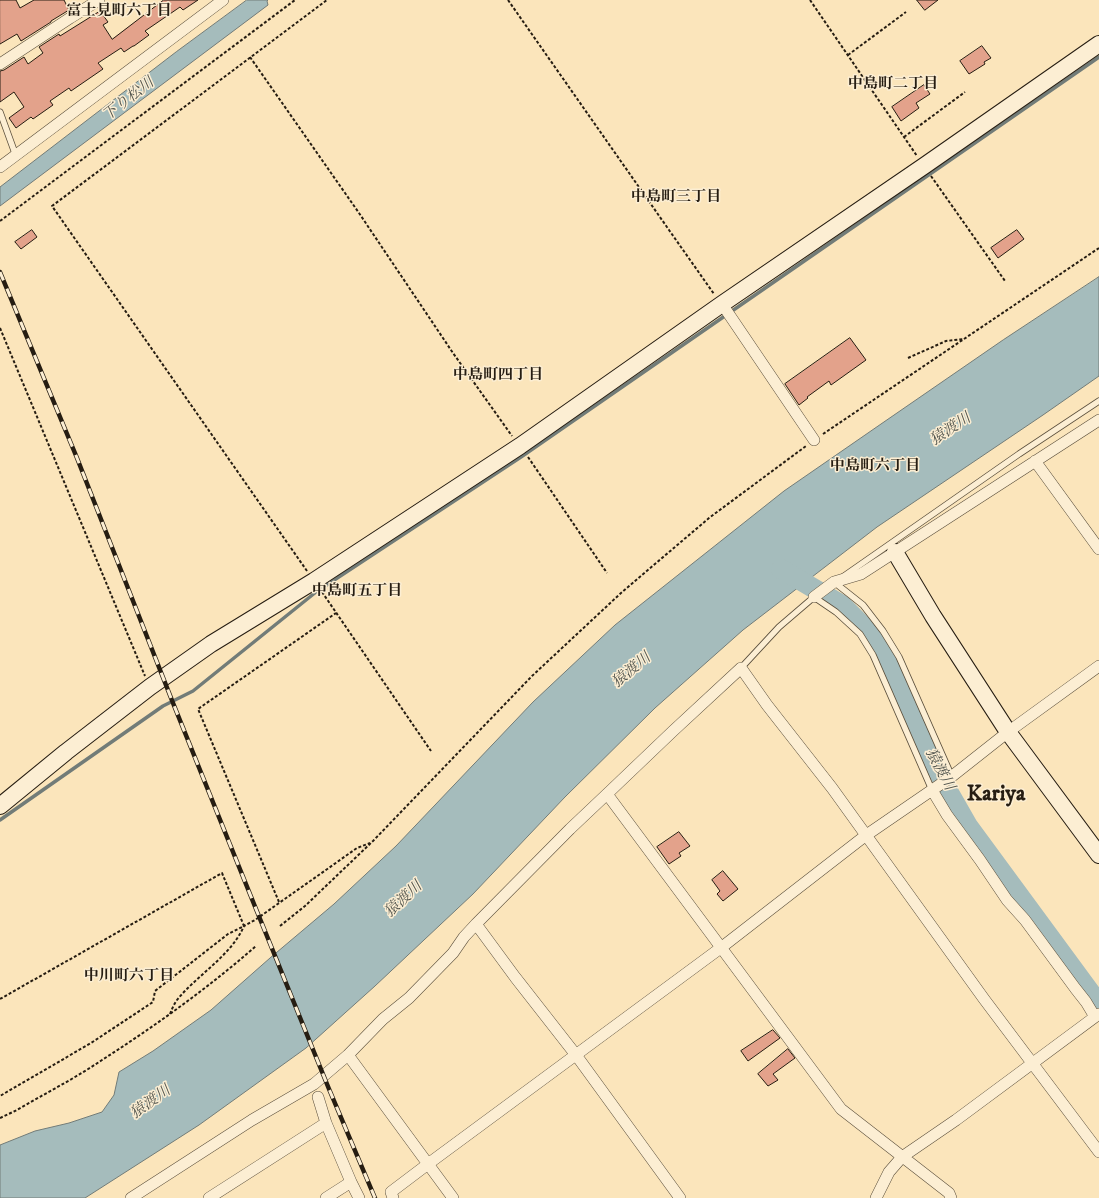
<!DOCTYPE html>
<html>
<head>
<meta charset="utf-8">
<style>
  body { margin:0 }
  canvas { display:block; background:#fbe5bb }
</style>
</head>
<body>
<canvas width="1099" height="1198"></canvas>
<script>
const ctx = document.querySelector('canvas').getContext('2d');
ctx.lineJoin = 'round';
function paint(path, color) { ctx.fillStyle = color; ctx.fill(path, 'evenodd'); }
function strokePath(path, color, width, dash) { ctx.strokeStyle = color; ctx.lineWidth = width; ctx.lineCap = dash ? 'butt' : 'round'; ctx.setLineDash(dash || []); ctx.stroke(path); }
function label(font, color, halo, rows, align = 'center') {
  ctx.font = font + ' "IM FELL DW Pica","Noto Serif JP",serif'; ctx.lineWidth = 3; ctx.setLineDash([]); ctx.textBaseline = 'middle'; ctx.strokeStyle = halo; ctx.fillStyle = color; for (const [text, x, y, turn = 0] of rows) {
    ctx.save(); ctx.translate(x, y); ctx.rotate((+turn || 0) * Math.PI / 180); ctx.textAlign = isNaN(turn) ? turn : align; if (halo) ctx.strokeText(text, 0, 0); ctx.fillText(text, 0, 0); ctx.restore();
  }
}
const water = new Path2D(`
  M247 0H268L267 1 268 5 0 206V187L176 52Z
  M1099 277V376L1043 415 877 527 743 630 655 708 565 797 473 894 375 986 306 1048 199 1125 85 1198H0V1145L35 1131 69 1123 102 1112 114 1095 119 1072 153 1051 211 1010 270 958 334 904 396 846 533 702 615 625 784 491 881 424 1003 340Z`);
paint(water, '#a5bcbc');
strokePath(water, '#727c78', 1);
strokePath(new Path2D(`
  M0 820 163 706 193 691 316 592 521 457 1099 57`), '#727c78', 3.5);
strokePath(new Path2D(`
  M781 569 842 605 866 629 888 659 921 737 948 791 968 826 1099 1004`), '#a5bcbc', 20);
const building = new Path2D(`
  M0 0H16L20 8 34 0H64L69 10 51 21V22L21 41 17 34 0 44Z
  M164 0H198L183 10 180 7 145 31 149 35 134 46H133L124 52 121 48 98 63 103 69 71 91 69 88 50 101 53 105 33 119 31 117 16 128 9 118 24 107 14 92 0 102V71L4 70 24 57 28 64 43 53 39 47 59 34 60 36 100 11 108 22 103 25 112 39Z
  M917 0H938L925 10Z
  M982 46 991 58 984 62 985 64 969 74 960 61Z
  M924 85 930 94 916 103 919 108 901 121 892 107Z
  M32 230 37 237 21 249 15 242Z
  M1017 230 1024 239 998 258 991 248Z
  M850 338 866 360 831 385 829 381 807 397 808 398 799 405 785 384Z
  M679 832 690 846 679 853 681 856 669 864 657 847Z
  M723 871 738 889 723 901 717 894 720 891 712 880Z
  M773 1030 780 1038 748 1061 741 1051Z
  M788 1049 795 1058 773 1074 778 1080 768 1086 758 1074Z`);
paint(building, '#e3a28b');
strokePath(building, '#261d12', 1);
const lane = new Path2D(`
  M0 112 16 156
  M844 576 1019 454 1099 401
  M836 582H834L863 605 883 631 899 657 952 777
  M741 668 779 627 814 597 836 612 860 634 873 655 932 790`);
const street = new Path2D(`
  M0 64 70 18 99 0
  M0 167 223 0
  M722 304 814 440
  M1035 461 1099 549
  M814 597 834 582 861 574 1099 420
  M932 790 947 815 980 860 1007 900 1025 920 1075 988 1086 1002 1095 1017
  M607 794 841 1109 949 1193 951 1198
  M476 924 515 977 576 1055 680 1198
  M318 1097 326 1123
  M351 1182 359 1198
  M131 1198 252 1120 314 1084 348 1055
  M209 1198 326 1123 351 1182 326 1198
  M393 1198 391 1192 428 1164 348 1055 383 1019 409 998 453 953 464 937 476 924 570 829 607 794 673 731 741 668 767 705 832 788 984 999 1099 1152
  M453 1198 428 1164 722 947 865 836 951 777 1008 732 1099 666
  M876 1198 889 1172 902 1157 956 1120 1099 1014`);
const secondary = new Path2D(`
  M895 552 933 616 1008 732 1099 855
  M0 806 66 752 150 687 211 644 314 581 520 446 722 304 924 166 1099 44`);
strokePath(lane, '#5b4f3c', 7);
strokePath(street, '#5b4f3c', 12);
strokePath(secondary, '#261d12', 18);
strokePath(new Path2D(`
  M508 0 669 230 714 294
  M810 0 917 156
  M848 55 906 12
  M250 57 359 213 453 353 512 436
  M904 137 965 92
  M931 176 1005 281
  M0 221 295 0
  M0 328 145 676
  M908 358 946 341 964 339
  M823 434 1099 248
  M528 457 607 573
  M307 571 52 206 327 0
  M322 592 431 751
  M279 902 198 709 336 613
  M280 926 305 906 373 841 532 676 621 593 709 518 806 446
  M0 999 222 873 244 926 228 934 155 991 153 1002 91 1043 0 1096
  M170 1014C172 1009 174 1004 177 1000 197 975 231 956 244 926L255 920 357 848 370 843
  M0 1118 15 1111C44 1094 74 1079 102 1060 155 1026 208 988 256 946`), '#261d12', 2, [3, 2]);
strokePath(lane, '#fceed3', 5.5);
strokePath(street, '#fceed3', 11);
strokePath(secondary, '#fceed3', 16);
const rail = new Path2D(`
  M0 272 77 458 173 703 256 909 329 1089 375 1198`);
strokePath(rail, '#261d12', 4.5);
strokePath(rail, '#fceed3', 3, [9]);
label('bold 15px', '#261d12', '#fceed3', [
  ["富士見町六丁目",119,12],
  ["中島町二丁目",893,85],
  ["中島町三丁目",676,198],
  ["中島町四丁目",498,376],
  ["中島町六丁目",875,467],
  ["中島町五丁目",357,592],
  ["中川町六丁目",129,977]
]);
label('italic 15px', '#52554e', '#fceed3', [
  ["下り松川",129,100,-38],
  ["猿渡川",951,430,-34],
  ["猿渡川",632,671,-40],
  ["猿渡川",939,770,62],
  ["猿渡川",404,900,-43],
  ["猿渡川",151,1103,-36]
]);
label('bold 22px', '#261d12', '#fceed3', [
  ["Kariya",996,795]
]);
</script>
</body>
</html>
